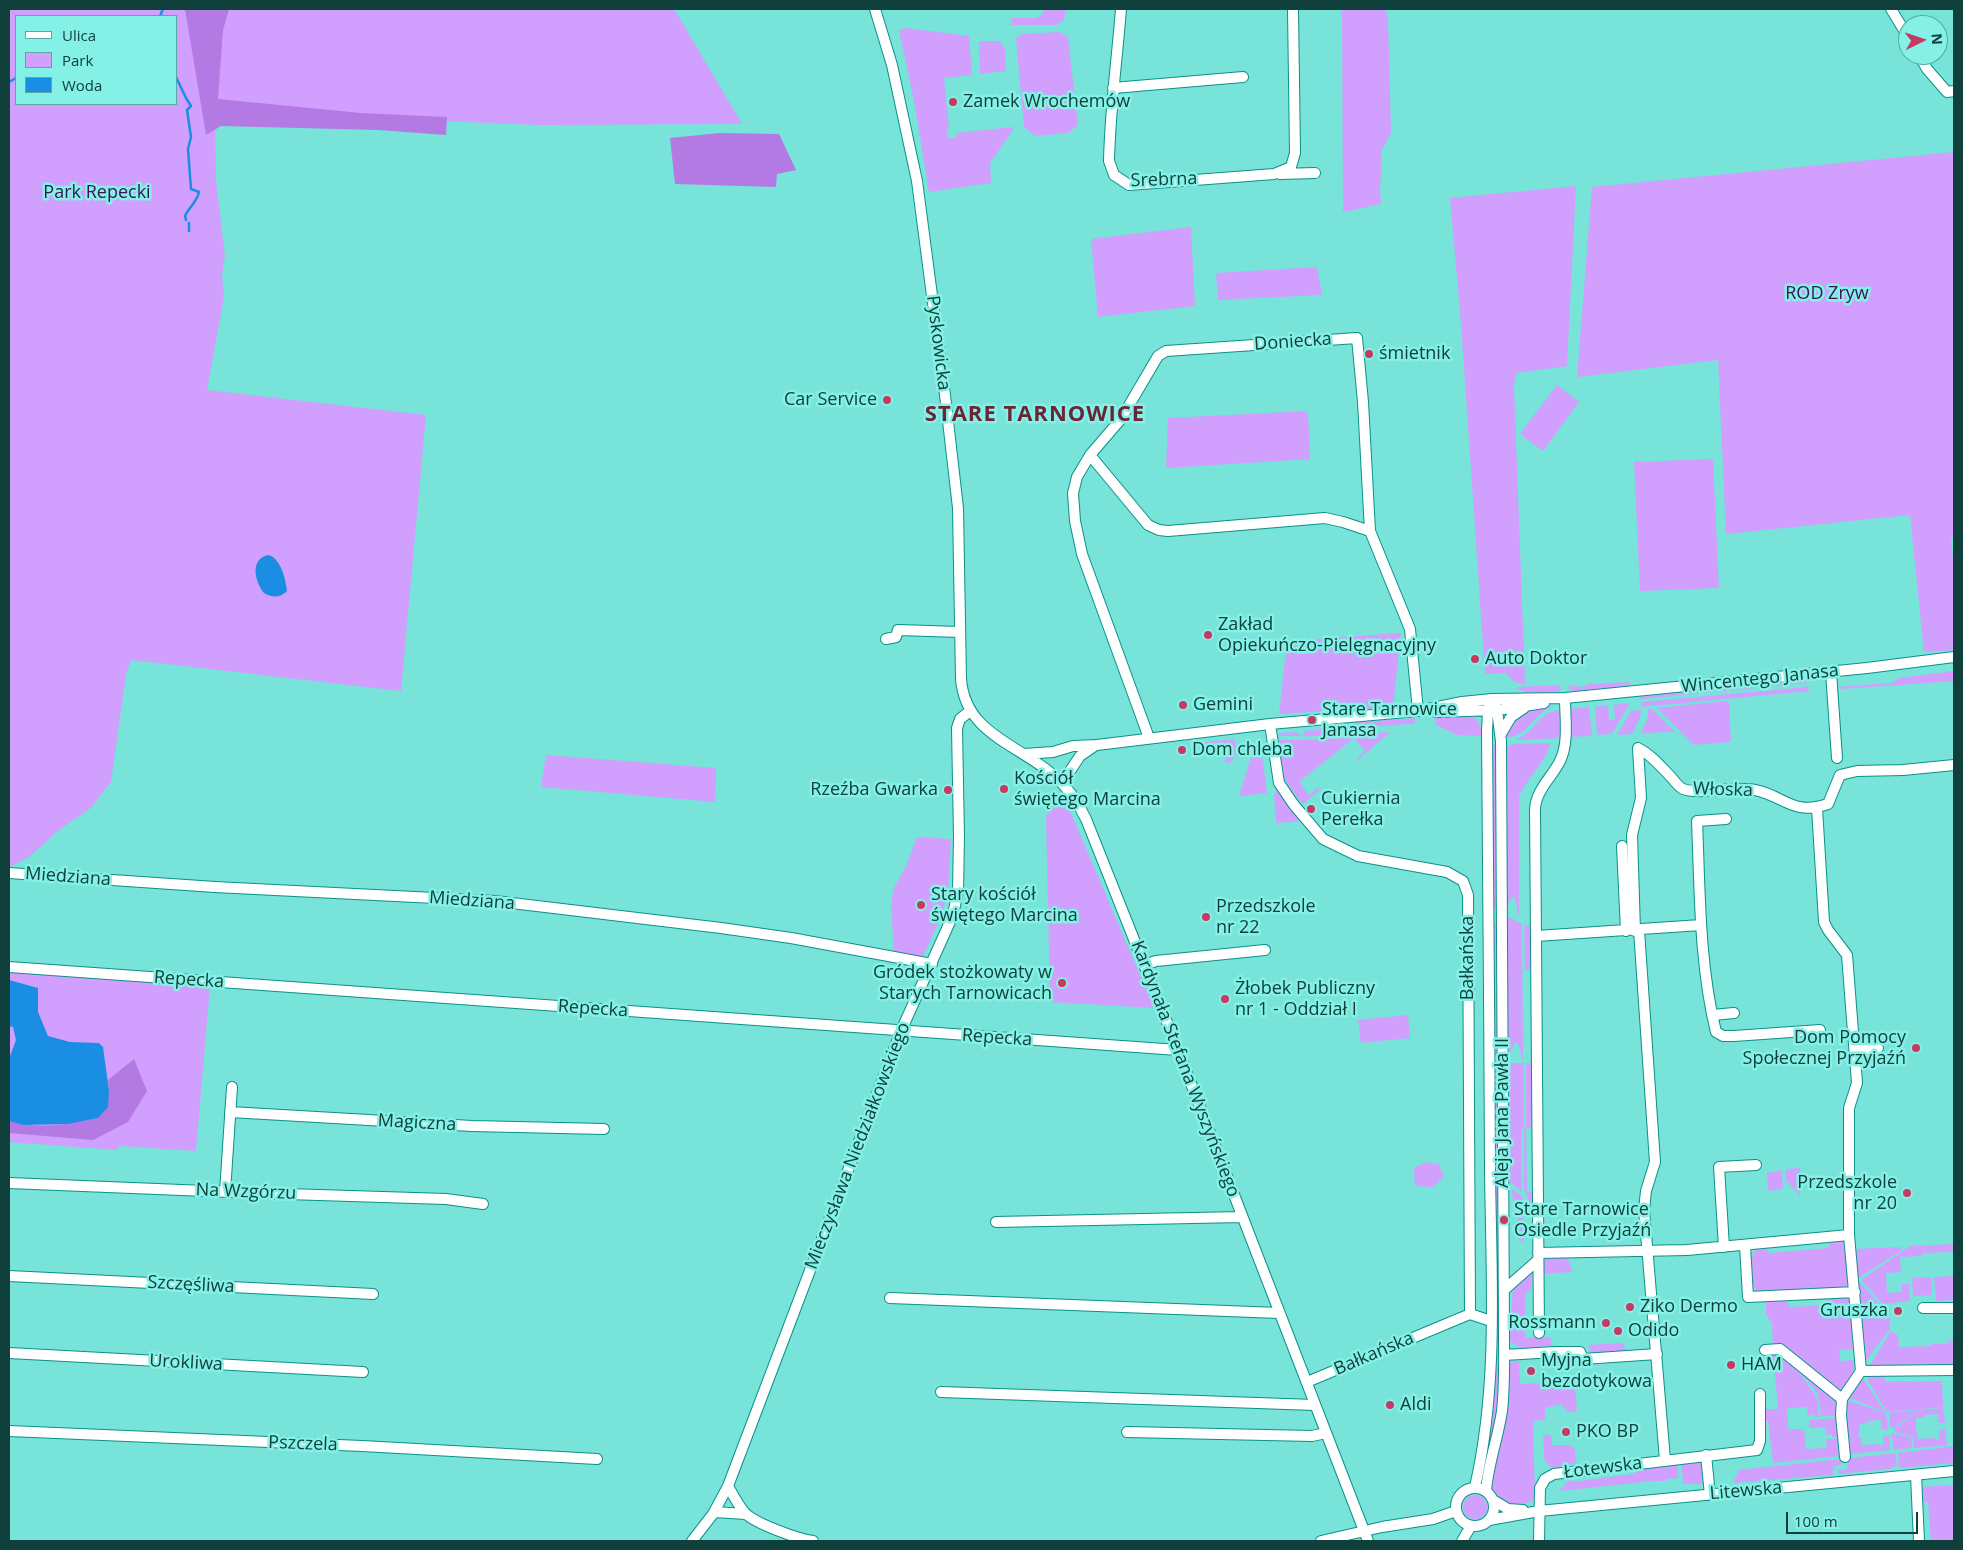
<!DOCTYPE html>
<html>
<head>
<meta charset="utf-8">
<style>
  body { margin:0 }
  #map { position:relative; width:1963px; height:1550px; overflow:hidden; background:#77e3d9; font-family:"Open Sans",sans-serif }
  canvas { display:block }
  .frame { position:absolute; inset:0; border:10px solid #0f403c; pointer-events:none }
  .legend { position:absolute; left:15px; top:15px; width:162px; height:90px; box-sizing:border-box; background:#84f0e6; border:1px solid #55aaa2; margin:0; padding:6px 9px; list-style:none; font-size:15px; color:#0f403c }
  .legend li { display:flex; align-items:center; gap:10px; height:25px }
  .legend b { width:25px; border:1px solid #55aaa2 }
  .north { position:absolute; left:1898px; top:15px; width:50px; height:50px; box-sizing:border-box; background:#84f0e6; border:1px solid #55aaa2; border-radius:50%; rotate:86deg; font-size:14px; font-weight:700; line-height:20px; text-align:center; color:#0f403c }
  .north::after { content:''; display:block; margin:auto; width:18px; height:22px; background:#c73862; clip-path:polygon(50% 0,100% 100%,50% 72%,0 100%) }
  .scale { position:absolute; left:1786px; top:1512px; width:132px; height:22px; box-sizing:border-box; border:2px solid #0f403c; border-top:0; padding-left:6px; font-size:15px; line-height:18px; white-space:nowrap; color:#0f403c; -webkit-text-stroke:4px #84f0e6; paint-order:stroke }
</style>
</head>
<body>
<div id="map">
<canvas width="1963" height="1550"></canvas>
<div class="frame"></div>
<ul class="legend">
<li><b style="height:6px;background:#fff"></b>Ulica</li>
<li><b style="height:14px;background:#d19ffe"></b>Park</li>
<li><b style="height:14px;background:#1a8ee3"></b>Woda</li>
</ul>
<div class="north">N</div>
<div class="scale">100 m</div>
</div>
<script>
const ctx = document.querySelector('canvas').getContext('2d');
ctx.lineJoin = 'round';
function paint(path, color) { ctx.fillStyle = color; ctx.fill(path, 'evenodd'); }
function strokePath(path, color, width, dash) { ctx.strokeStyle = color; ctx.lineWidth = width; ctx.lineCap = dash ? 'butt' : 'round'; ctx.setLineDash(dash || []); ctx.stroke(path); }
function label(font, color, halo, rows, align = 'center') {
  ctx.font = font + ' "Open Sans",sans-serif'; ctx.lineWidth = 5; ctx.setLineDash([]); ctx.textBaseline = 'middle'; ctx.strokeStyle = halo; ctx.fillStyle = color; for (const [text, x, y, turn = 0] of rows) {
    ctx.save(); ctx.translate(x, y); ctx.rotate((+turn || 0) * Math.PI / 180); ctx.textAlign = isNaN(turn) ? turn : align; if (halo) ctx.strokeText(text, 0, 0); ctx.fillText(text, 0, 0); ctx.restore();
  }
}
paint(new Path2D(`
  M9 9H674L742 124 539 125 215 112 216 181 225 256 222 275 224 297 207 390 426 415 401 691 131 660 126 674 111 782 91 808 59 830 29 857 9 867ZM16 16H176V104H16Z
  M1043 9H1066L1064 20 1057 25H1011L1012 18H1037L1043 13Z
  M1342 9H1385L1388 18 1391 133 1382 149 1380 190 1381 204 1343 212Z
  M906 28 969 36 972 75 944 78 949 128H947V138H957L956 133 1012 127 1013 130 990 163 991 183 929 192 914 101 899 30Z
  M1060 32 1068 37 1078 125 1068 133 1035 136 1024 127 1016 38 1022 34Z
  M979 41H999L1005 48 1006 71 980 74Z
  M1954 152V537L1951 538 1954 570V650L1924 652 1910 515 1726 534 1718 360 1577 377 1592 187Z
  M1576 186 1567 366 1516 373 1514 385 1525 684 1514 682 1506 673 1485 674 1461 324 1450 198Z
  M1191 227 1195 306 1098 317 1091 239Z
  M1317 267 1322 295 1218 300 1216 273Z
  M1557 385 1579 402 1543 451 1520 434Z
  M1308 411 1310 459 1166 468 1168 418Z
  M1713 459 1719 588 1640 591 1634 462Z
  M1401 633 1393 707 1279 714 1287 641Z
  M1954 671V681L1842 689 1837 687 1892 683 1899 678Z
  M1806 681 1807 683 1641 699 1638 697Z
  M1629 682 1630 686 1574 691 1569 689 1568 685 1582 687 1589 684Z
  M1561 685 1560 691C1547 698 1527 696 1516 687Z
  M1808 687 1809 691 1641 707V702Z
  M1727 701 1729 703 1731 742 1694 745 1657 708Z
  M1630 703 1612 734 1597 735 1595 707 1608 705 1609 720H1615L1614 705Z
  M1549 706 1553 707C1533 713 1528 738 1506 737 1508 714 1530 709 1549 706Z
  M1589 707 1592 736 1569 737 1571 709Z
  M1648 709H1652L1675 732 1641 733 1647 720Z
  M1558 710 1561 717 1560 738 1515 740C1534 733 1536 714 1558 710Z
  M1641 710 1640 718 1632 734 1617 735 1631 711Z
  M1470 715 1478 721 1484 736 1457 735 1436 725 1435 716Z
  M1415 718V723L1413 724 1367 726 1359 728 1353 723Z
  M1352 727 1356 729C1333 738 1303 736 1278 736L1281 733 1298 732V735H1304V731Z
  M1358 732 1361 734 1390 732 1358 760 1357 758 1365 751 1354 738 1299 782 1309 795 1318 788 1320 790 1302 804 1284 778 1278 740C1304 740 1333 741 1358 732Z
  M1234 739C1237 746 1236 758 1230 763L1224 762 1227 756 1214 745 1206 747 1203 744 1204 742Z
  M1549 743 1550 744C1544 766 1527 777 1519 797V917L1515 898H1511L1506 909V746L1514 744Z
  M1491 746H1496L1497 909H1492Z
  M1259 750 1263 762 1267 793 1239 796 1252 754Z
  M546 755 716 768 715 802 541 787Z
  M1277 787 1302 821 1276 823 1274 797Z
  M1065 799 1154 1008 1050 1002 1046 815Z
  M917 837 951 839 948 890 942 915 922 958 894 953 891 904 894 888 907 864Z
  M1506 916 1522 924 1523 1061 1518 1043H1514L1508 1059Z
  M1492 924H1496L1497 1059H1493Z
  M1524 925H1531L1532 968 1525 971Z
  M9 970 210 986 196 1151 119 1146 118 1150 9 1142Z
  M1408 1015 1410 1038 1361 1043 1358 1020Z
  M1508 1063H1524V1123L1521 1137 1522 1192 1510 1182Z
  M1526 1063H1533V1127L1526 1129 1527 1192 1533 1193 1532 1206C1527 1199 1528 1195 1524 1189V1131L1526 1124Z
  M1493 1064H1498L1499 1180H1494Z
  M1426 1162 1439 1164 1444 1177 1433 1187 1415 1186 1414 1168Z
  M1800 1168V1196L1786 1180 1785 1171 1787 1169Z
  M1781 1170 1782 1172 1783 1188 1770 1191 1768 1189 1767 1173Z
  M1493 1186H1499L1500 1327H1494Z
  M1511 1188 1523 1197 1524 1241H1519V1238H1523V1231H1520L1521 1228 1518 1221Z
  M1841 1239 1845 1241 1849 1283 1845 1288 1757 1292C1749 1280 1748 1260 1757 1249L1767 1247 1768 1253 1829 1248 1828 1240Z
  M1954 1244V1252L1923 1253 1922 1256 1900 1257 1901 1272 1886 1273 1887 1293 1902 1292V1284H1909L1910 1301 1883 1304 1861 1280 1910 1246Z
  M1900 1247 1902 1250 1860 1277 1857 1276 1855 1249Z
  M1545 1257 1568 1258 1572 1272 1540 1274 1543 1259Z
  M1529 1273 1531 1275 1532 1288 1525 1295V1338L1550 1337 1552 1345 1550 1346 1520 1348 1510 1341 1513 1287Z
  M1954 1276V1300L1936 1301 1934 1277Z
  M1931 1277 1932 1295 1913 1296 1912 1278Z
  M1857 1281H1859L1880 1305 1859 1307Z
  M1846 1298 1850 1301 1853 1349 1839 1350 1840 1361 1854 1360V1374L1842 1393 1773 1345 1772 1323 1766 1315V1302L1787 1301 1790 1307 1826 1305V1299Z
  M1887 1308 1889 1309 1890 1329 1864 1363 1859 1312Z
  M1891 1331 1898 1335 1899 1347 1932 1346V1344H1947L1950 1340 1954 1341V1364L1870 1365Z
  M1494 1333H1500V1377L1497 1412 1483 1486 1480 1485Z
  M1623 1343 1626 1351 1591 1355 1588 1345Z
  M1773 1350 1794 1365 1817 1398 1819 1417H1815L1814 1414 1808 1416 1807 1407 1787 1408 1788 1429H1804L1806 1449 1827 1448 1826 1439H1838L1839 1456 1773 1463 1768 1421H1763L1762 1409H1778Z
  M1514 1361H1519L1520 1384 1575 1381 1577 1411 1567 1412 1566 1409 1563 1408V1404L1545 1408V1420L1533 1421 1535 1492 1533 1500C1522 1507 1505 1509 1495 1497 1493 1495 1492 1490 1490 1486L1508 1365Z
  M1797 1368 1836 1399 1838 1415 1821 1416 1818 1394Z
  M1868 1375H1884L1885 1382 1942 1381 1943 1407 1887 1412 1868 1381Z
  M1862 1377 1885 1412 1850 1398V1395Z
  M1845 1401H1849L1886 1413 1888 1429H1882L1881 1420 1867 1421V1423L1860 1424 1858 1438H1861L1862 1445 1878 1444V1446L1883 1445V1436L1889 1435 1890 1450 1849 1454Z
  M1943 1408 1945 1423H1939L1938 1414 1924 1415V1417L1916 1418V1432H1917L1918 1439 1934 1438 1935 1439H1940L1939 1430 1945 1429 1947 1445 1914 1448 1913 1437 1895 1432V1429L1919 1410Z
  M1918 1410 1894 1428 1890 1427 1889 1413Z
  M1838 1418 1839 1437H1832V1434L1826 1435 1825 1427 1809 1428V1420Z
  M1891 1433 1911 1438 1912 1448 1894 1450Z
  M1543 1435H1551L1552 1445H1570L1575 1449 1576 1463 1555 1468 1548 1465 1544 1459Z
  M1954 1446V1463L1899 1468 1898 1453Z
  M1895 1453 1897 1466 1892 1467V1469L1839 1474 1838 1470 1847 1469 1848 1458Z
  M1840 1459 1841 1465 1833 1466V1475L1733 1483 1739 1470Z
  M1699 1460 1702 1466 1703 1484H1683L1681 1461Z
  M1678 1462V1478L1667 1479 1666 1481H1653L1560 1491 1569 1479 1570 1482 1635 1474 1634 1468Z
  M1954 1485V1541H1931L1928 1502 1920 1503V1487Z
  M1463 1507a12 12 0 1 1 24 0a12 12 0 1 1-24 0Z`), '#d19ffe');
paint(new Path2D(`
  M185 9H229L223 30 218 99 361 113 447 117 446 135 378 130 221 126 206 135Z
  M720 133 779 134 796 170 777 174 776 187 675 184 670 138Z
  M134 1059 147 1091 128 1122 93 1140 9 1133V1121C38 1130 69 1124 98 1118L109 1091 108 1080Z`), '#b37ae3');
paint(new Path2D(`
  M269 555C281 559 286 580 287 591 280 598 272 598 264 593 255 582 249 558 269 555Z
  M9 980 38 988V1012L48 1036 70 1042 99 1043 103 1047 109 1091 108 1107 98 1118 68 1124 23 1125 9 1121V1059L16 1040 13 1027 9 1026Z`), '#1a8ee3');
strokePath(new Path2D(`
  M160 16 163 9
  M176 77 186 98 191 106 187 110 191 137 188 149 191 189 199 192C197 202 189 207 185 216L186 220
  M9 82 16 78
  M189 223V231`), '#1a8ee3', 2.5);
const minor = new Path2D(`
  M875 9 892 65 917 181 945 395 958 508 961 679C965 733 1017 744 1052 774 1068 787 1078 802 1086 819L1178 1050 1368 1541
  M1121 9C1117 60 1110 110 1109 161L1114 175 1129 185 1274 174 1291 167 1295 153 1293 9
  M1891 9 1908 37
  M1919 55 1927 69 1947 92 1954 91
  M1113 88 1243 77
  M1280 174 1315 173
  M1090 455 1148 525 1159 530 1168 531 1325 518 1343 522 1370 531
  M886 639 896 637 898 630 960 632
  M1831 672 1837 758
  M1436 712 1497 710 1544 703
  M1270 724 1279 783 1294 805 1323 839 1358 856 1447 872 1463 881 1468 895 1470 1314
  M1501 734 1511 717 1524 708
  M1149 738 1082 554 1075 521 1073 493 1077 477 1090 455 1121 419 1158 356 1166 351 1357 338 1363 402 1370 531 1410 629 1418 711
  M1638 748C1652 755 1661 767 1672 778 1675 782 1679 787 1683 789 1698 795 1735 786 1755 790 1785 796 1792 816 1828 804L1840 775 1857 771 1903 770 1954 765
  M1024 754 1053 752 1073 746 1097 745 1270 724 1418 711 1462 702 1492 699 1565 698 1867 668 1954 657
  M1062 783 1080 756 1096 745
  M1817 808 1824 922 1828 930 1847 955 1857 1083 1849 1108V1235L1861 1371 1954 1370
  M1726 819 1697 821C1700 891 1699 963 1716 1032L1723 1036H1734L1820 1030
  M1622 846 1626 931
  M9 873 215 887 495 901 721 928 791 938 932 964
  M1639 930 1655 1162 1646 1191 1644 1210 1665 1460
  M1635 931 1632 835 1641 798 1638 748
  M1536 936 1701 925
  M1144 965 1156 961 1265 950
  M9 967 1178 1050
  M1712 1015 1734 1013
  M1855 1050 1878 1048
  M230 1112 472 1126 604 1129
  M9 1183 255 1193 446 1199 483 1204
  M225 1192 232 1087
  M996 1222 1242 1217
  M1745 1245 1748 1297 1855 1292
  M1724 1247 1719 1167 1756 1165
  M1538 1253 1687 1250 1849 1235
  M9 1276 373 1294
  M1504 1290 1538 1260
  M890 1298 1279 1313
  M1923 1308H1954
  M1539 1333 1535 809C1536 790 1552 777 1560 761 1569 743 1565 718 1565 698
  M1765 1350 1780 1349 1842 1399
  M9 1353 363 1372
  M1504 1355 1555 1352H1580L1583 1359 1657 1354
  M1307 1382 1470 1314 1491 1321
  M941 1392 1315 1405
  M9 1431 362 1446 597 1459
  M1127 1432 1312 1436 1326 1433
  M1706 1455 1710 1495
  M1845 1457 1841 1415 1842 1399 1861 1371
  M1916 1475 1919 1541
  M728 1486C733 1495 738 1505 745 1513 756 1524 798 1539 813 1541
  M1475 1487C1499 1383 1491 1275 1490 1169 1489 1023 1489 877 1487 731L1488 711 1492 699
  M1456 1507a19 19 0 1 1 38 0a19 19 0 1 1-38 0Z
  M1486 1491C1488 1464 1498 1438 1502 1411 1505 1384 1504 1357 1504 1330L1501 741 1497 710 1492 699
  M1493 1500 1508 1509 1523 1510
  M714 1512 746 1514
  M1489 1520 1539 1511 1954 1471
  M692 1541 713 1514 728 1486 901 1031 953 915 958 891 959 837 957 728 960 719 970 711
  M1321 1541 1382 1527 1433 1519 1456 1511
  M1462 1541 1471 1526
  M1539 1541 1540 1488 1545 1479 1554 1474 1757 1450 1760 1441V1394`);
strokePath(minor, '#0b9189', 12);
strokePath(minor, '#fff', 10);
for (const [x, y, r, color] of [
  [953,102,5,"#c73862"],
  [1369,354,5,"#c73862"],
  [887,400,5,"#c73862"],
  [1208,635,5,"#c73862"],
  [1475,659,5,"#c73862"],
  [1183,705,5,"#c73862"],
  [1312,720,5,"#c73862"],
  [1182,750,5,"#c73862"],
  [1004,789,5,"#c73862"],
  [948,790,5,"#c73862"],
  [1311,809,5,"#c73862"],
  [921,905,5,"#c73862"],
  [1206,917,5,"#c73862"],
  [1062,983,5,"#c73862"],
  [1225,999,5,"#c73862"],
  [1916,1048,5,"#c73862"],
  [1907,1193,5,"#c73862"],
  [1504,1220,5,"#c73862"],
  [1630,1307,5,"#c73862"],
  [1898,1311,5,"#c73862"],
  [1606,1323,5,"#c73862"],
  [1618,1331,5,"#c73862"],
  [1731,1365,5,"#c73862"],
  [1531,1371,5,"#c73862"],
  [1390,1405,5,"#c73862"],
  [1566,1432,5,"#c73862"]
]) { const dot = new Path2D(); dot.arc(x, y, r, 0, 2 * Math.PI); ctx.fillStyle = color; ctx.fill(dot); strokePath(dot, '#84f0e6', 2); }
label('18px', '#0f403c', '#84f0e6', [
  ["Zamek Wrochemów",963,102],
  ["śmietnik",1379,354],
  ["Car Service",877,400,"right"],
  ["Zakład",1218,625],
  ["Opiekuńczo-Pielęgnacyjny",1218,646],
  ["Auto Doktor",1485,659],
  ["Gemini",1193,705],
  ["Stare Tarnowice",1322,710],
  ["Janasa",1322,731],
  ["Dom chleba",1192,750],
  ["Kościół",1014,779],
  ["świętego Marcina",1014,800],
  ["Rzeźba Gwarka",938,790,"right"],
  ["Cukiernia",1321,799],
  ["Perełka",1321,820],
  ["Stary kościół",931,895],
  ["świętego Marcina",931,916],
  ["Przedszkole",1216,907],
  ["nr 22",1216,928],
  ["Gródek stożkowaty w",1052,973,"right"],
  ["Starych Tarnowicach",1052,994,"right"],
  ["Żłobek Publiczny",1235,989],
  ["nr 1 - Oddział I",1235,1010],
  ["Dom Pomocy",1906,1038,"right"],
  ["Społecznej Przyjaźń",1906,1059,"right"],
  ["Przedszkole",1897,1183,"right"],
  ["nr 20",1897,1204,"right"],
  ["Stare Tarnowice",1514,1210],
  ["Osiedle Przyjaźń",1514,1231],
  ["Ziko Dermo",1640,1307],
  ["Gruszka",1888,1311,"right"],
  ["Rossmann",1596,1323,"right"],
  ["Odido",1628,1331],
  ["Myjna",1541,1361],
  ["bezdotykowa",1541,1382],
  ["HAM",1741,1365],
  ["Aldi",1400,1405],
  ["PKO BP",1576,1432]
], 'left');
label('18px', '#0f403c', '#84f0e6', [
  ["Srebrna",1164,180,-2],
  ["Doniecka",1293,342,-4],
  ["Pyskowicka",938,343,83],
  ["Wincentego Janasa",1760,679,-6],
  ["Włoska",1723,790,2],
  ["Miedziana",68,877,4],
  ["Miedziana",472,901,4],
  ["Bałkańska",1468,958,-90],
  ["Repecka",189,980,4],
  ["Repecka",593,1009,4],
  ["Repecka",997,1038,4],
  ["Kardynała Stefana Wyszyńskiego",1185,1069,69],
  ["Aleja Jana Pawła II",1503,1113,-90],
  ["Magiczna",417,1123,3],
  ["Mieczysława Niedziałkowskiego",858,1146,-69],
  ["Na Wzgórzu",246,1192,2],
  ["Szczęśliwa",191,1285,3],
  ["Bałkańska",1374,1354,-23],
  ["Urokliwa",186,1363,3],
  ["Pszczela",303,1444,2],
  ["Łotewska",1603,1468,-7],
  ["Litewska",1746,1491,-5]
]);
label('18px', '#3a1355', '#84f0e6', [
  ["Park Repecki",97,193],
  ["ROD Zryw",1827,294]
]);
ctx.letterSpacing = '1px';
label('bold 22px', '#6a2537', '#84f0e6', [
  ["STARE TARNOWICE",1035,415]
]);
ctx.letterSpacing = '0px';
</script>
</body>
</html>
